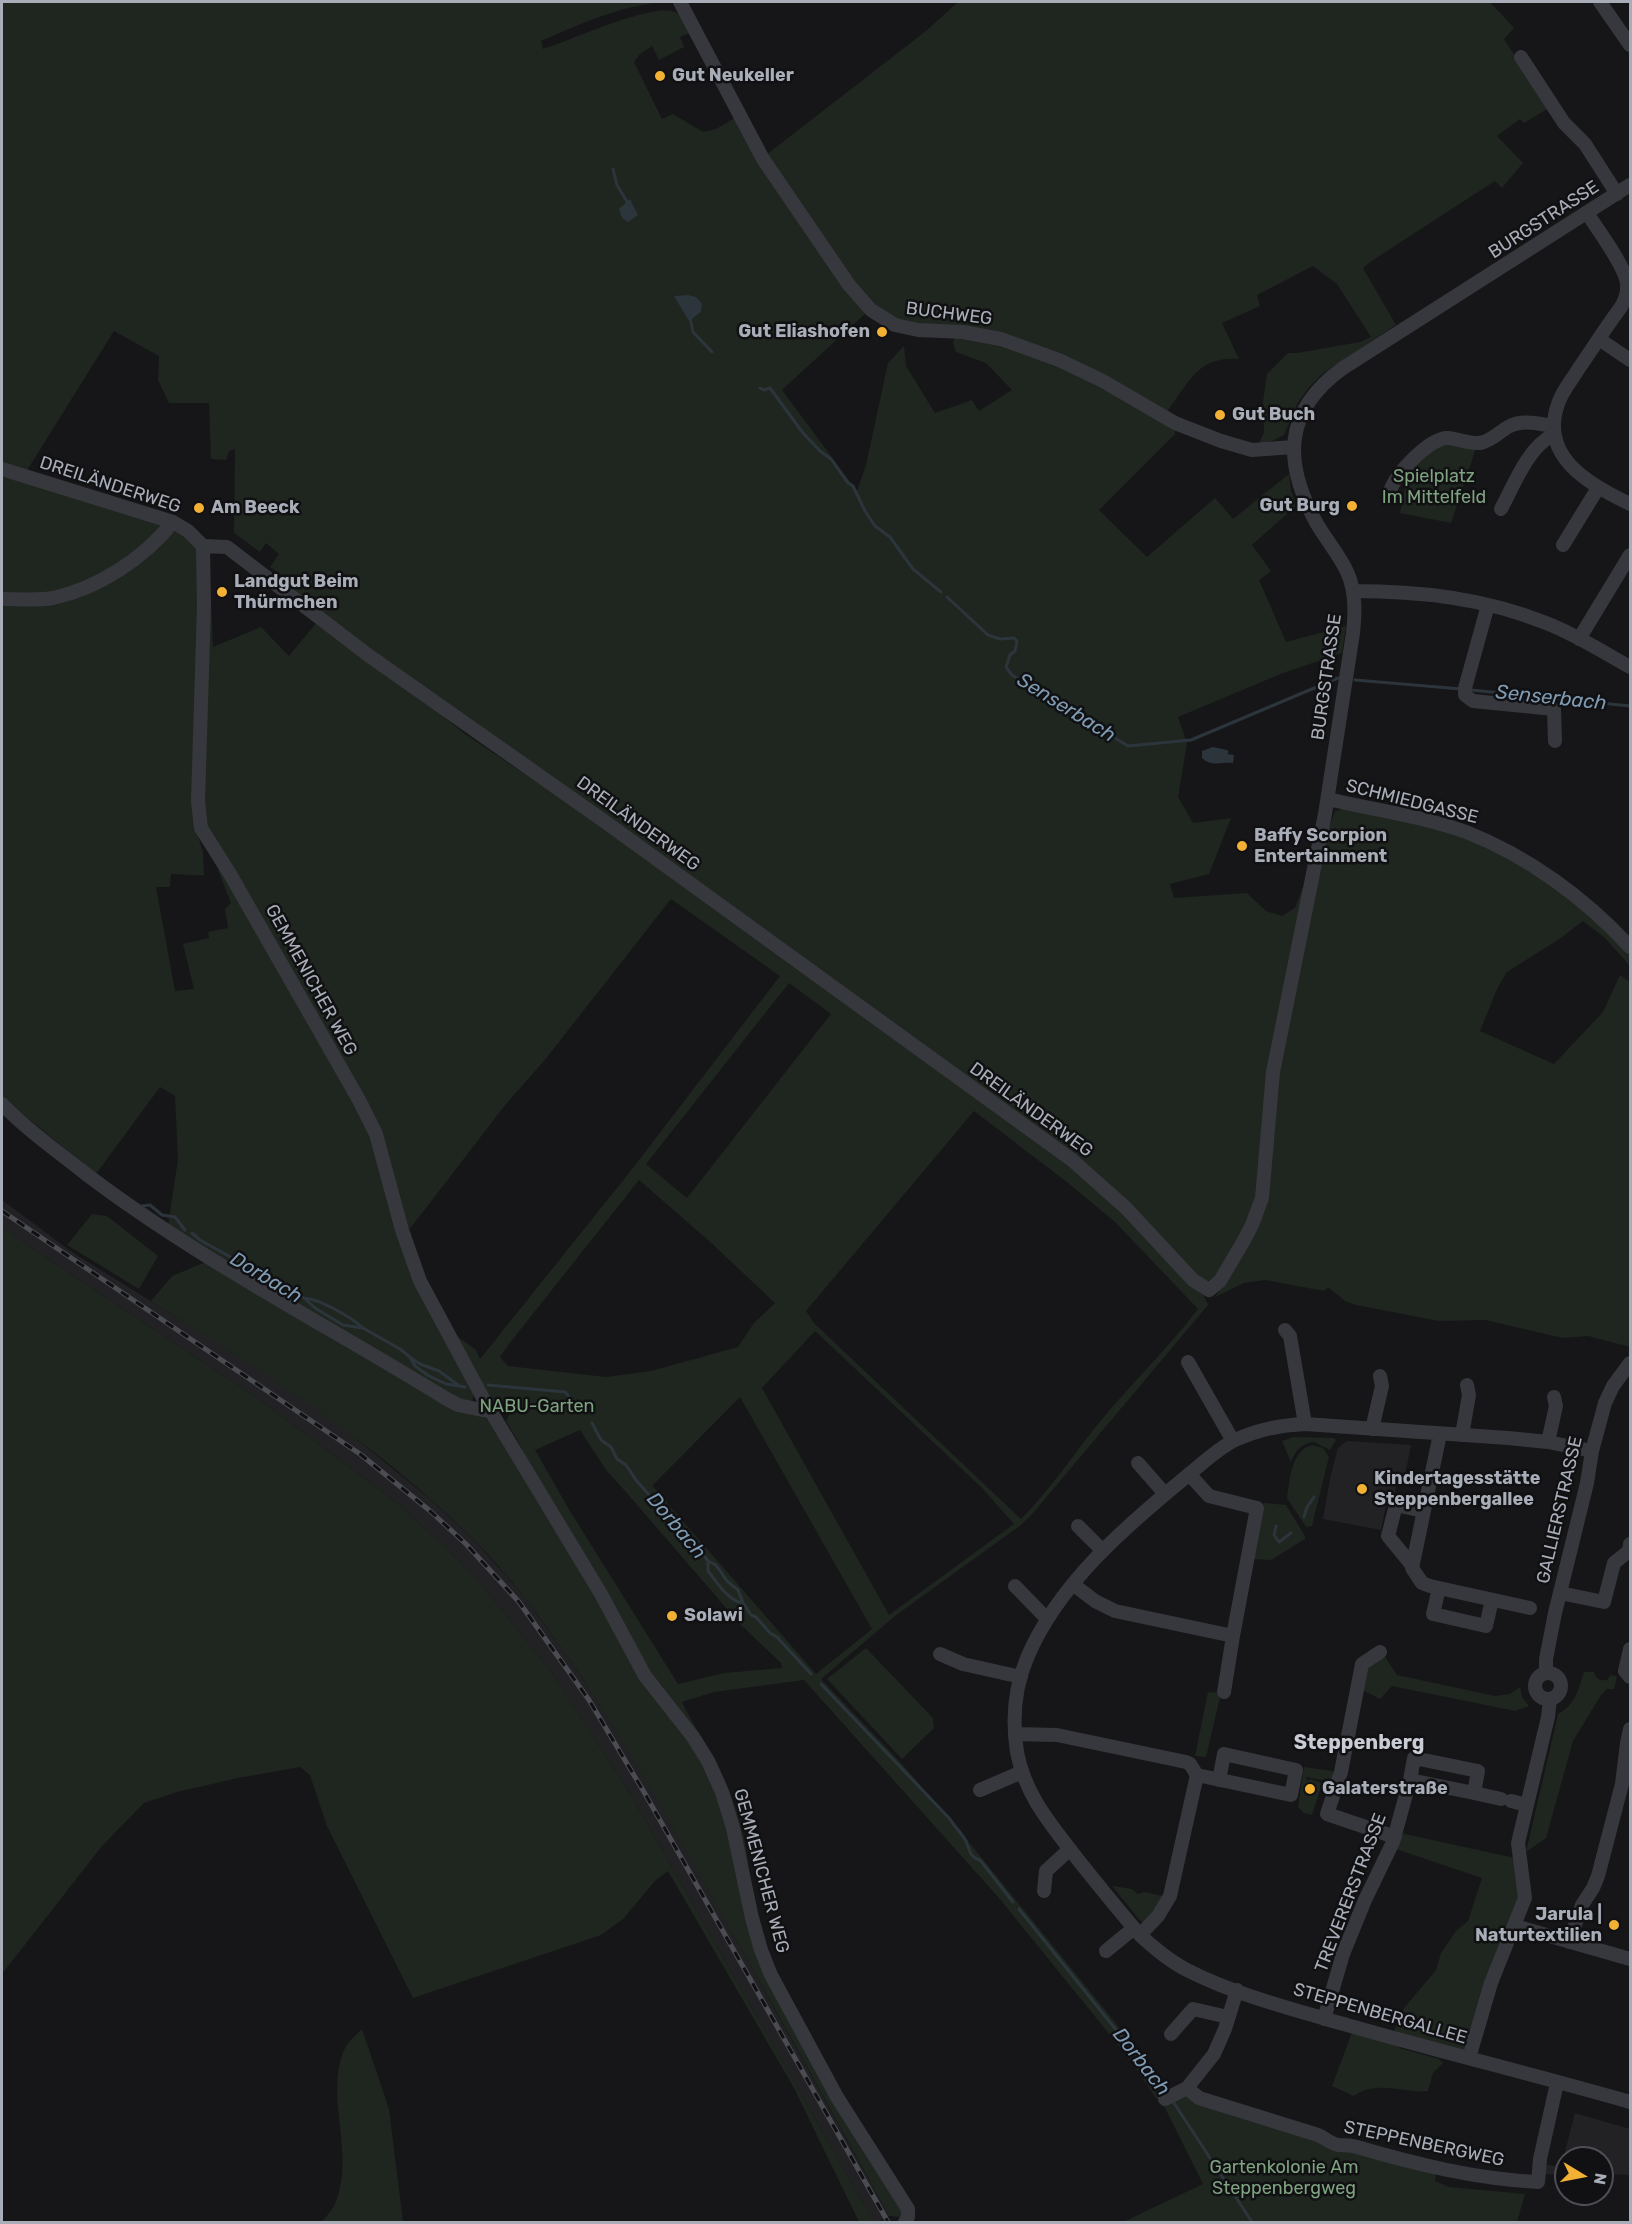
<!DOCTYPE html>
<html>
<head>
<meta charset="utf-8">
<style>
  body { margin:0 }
  #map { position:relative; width:1632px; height:2224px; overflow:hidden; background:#161618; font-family:Rubik,sans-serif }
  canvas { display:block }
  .frame { position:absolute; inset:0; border:3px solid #a8adb8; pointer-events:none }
  .north { position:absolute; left:1554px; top:2146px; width:60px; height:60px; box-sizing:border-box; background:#111113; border:2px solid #4d4f55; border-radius:50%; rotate:100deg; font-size:16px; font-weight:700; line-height:24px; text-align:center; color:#a8adb8 }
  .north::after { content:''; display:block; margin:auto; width:21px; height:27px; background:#f2b134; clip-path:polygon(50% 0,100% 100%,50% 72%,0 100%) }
</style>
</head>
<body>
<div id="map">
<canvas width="1632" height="2224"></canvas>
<div class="frame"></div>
<div class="north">N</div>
</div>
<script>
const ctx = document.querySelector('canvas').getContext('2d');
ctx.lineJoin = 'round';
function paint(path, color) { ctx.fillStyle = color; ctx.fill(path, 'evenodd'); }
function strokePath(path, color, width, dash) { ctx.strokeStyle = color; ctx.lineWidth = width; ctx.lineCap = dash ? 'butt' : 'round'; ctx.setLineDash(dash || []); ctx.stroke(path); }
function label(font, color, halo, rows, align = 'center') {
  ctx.font = font + ' Rubik,sans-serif'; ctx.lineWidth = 5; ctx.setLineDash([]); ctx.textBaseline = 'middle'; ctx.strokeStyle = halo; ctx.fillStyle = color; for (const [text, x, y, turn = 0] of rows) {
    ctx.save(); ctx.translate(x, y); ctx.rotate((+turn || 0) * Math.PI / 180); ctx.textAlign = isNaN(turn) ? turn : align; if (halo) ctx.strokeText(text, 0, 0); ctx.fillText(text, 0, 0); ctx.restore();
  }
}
paint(new Path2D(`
  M2 1200 72 1252 255 1366 338 1424 430 1499 472 1538 502 1571 525 1598 560 1646 594 1696 651 1786 889 2216 878 2222H874L628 1790 552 1673 481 1584 446 1548 396 1502 260 1400 37 1252 2 1225Z
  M1347 1441 1411 1445 1404 1480 1398 1479 1394 1496 1388 1495 1381 1530 1323 1519 1331 1474 1338 1448Z
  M1575 2113 1630 2129V2175L1602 2174V2158H1566V2175L1544 2174 1543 2164 1561 2167Z`), '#222225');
paint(new Path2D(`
  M2 2H661C618 7 580 24 541 41L543 49C568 42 656 0 677 13 683 17 686 26 690 33L680 37 684 47 659 60 652 46 640 54 634 62 662 119 673 114 703 132 716 129 735 118 868 311 782 390 857 491 866 465 888 363 904 346 906 366 935 413 972 400 979 411 1012 390 986 363 956 352 953 343 956 334 895 321 873 308 766 155 926 31 958 2H1490L1514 28 1504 39 1549 108 1524 123 1520 119 1497 136 1523 163 1502 188 1495 181 1373 260 1363 268 1396 325 1322 374 1310 386 1297 404 1284 435 1270 442 1259 444 1264 432 1263 402 1267 374 1288 353H1297L1360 342 1371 337 1337 284 1313 266 1257 295 1260 306 1222 323 1239 359C1198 356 1190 381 1168 410L1175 422V434L1099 510 1147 557 1215 498 1233 519 1289 474 1291 491 1297 505 1252 545 1271 571 1259 580 1286 642 1346 626 1342 653 1283 673 1178 717 1187 743 1178 797 1193 823 1231 818 1209 874 1170 884 1174 898 1247 893 1266 911 1282 916 1295 908 1302 889 1322 863 1328 830 1335 811 1344 809 1451 832 1499 854 1548 882 1599 921 1630 955V966L1605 938 1583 921 1558 940 1507 972 1498 987 1480 1031 1554 1064 1603 1012 1620 975 1630 982V1347L1588 1336 1563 1338 1485 1320 1439 1321 1356 1305 1345 1301 1328 1287 1324 1291 1265 1280 1244 1283 1215 1297 1237 1265 1211 1280 1203 1281 1127 1205 270 578 276 571 270 567 279 554 266 543 260 552 234 533 235 449 229 451 226 460 211 459 209 403H169L158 380 159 356 114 331 26 472 2 465Z
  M1439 443 1476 448 1451 523 1400 513 1408 473Z
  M2 475 164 522 163 528 106 574 43 596 2 594Z
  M172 532C181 531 192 537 195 545 205 573 199 615 198 645L205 646 207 584 211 602 213 647 261 627 289 656 317 622 402 683 465 734 601 825 1074 1168 1122 1210 1202 1292 1208 1305 1034 1512 1021 1525 895 1616 821 1679 901 1763 959 1830 1170 2090 1233 2116 1391 2163 1436 2172 1435 2181 1449 2187 1525 2194 1517 2222H1123L1203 2184 1163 2104 1156 2098 1131 2061 999 1898 804 1680 714 1692 682 1702C691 1722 705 1741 716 1761 727 1783 737 1810 743 1834 752 1872 750 1913 765 1950 804 2042 861 2127 914 2212L899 2217 889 2216C831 2109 771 2002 711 1895 667 1816 623 1738 572 1663 541 1618 509 1574 470 1536 376 1443 263 1372 151 1301L172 1276 208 1261 453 1407 491 1420 541 1508 551 1504 533 1474 519 1443 506 1421 509 1415 504 1405 496 1408 452 1332 476 1350 480 1359 629 1173 780 976 671 899 544 1061 506 1104 409 1230 381 1132 365 1099 293 981 235 873 211 834 196 828 203 853 204 875C192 876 183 874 171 874L170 887H156L175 991 194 989 183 944 209 938 208 932 228 928 225 909 231 903 218 870 221 867 314 1035 351 1095 372 1135 405 1253 434 1318 474 1389 473 1399 469 1402H460L442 1393 178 1234 168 1226 178 1159 175 1096 160 1087 96 1174 2 1097V603L46 602 74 595 109 579 147 556ZM789 983 831 1014 687 1198 646 1164ZM974 1111 1068 1183 1115 1222 1198 1309C1168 1348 1133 1382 1102 1419 1075 1452 1051 1489 1021 1519L814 1323 806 1311ZM639 1180 708 1240 775 1303 754 1323 738 1347 651 1371 606 1377 508 1366 500 1357 509 1344ZM815 1331 982 1488 1014 1524 889 1615 762 1388ZM740 1397 872 1629 816 1674 667 1503V1500L652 1486ZM580 1430 606 1470 625 1491 740 1624 781 1663 782 1668 724 1673 678 1684 570 1511 535 1450Z
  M92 1214 107 1216 158 1256 139 1289 67 1245Z
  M2 1225 37 1252 260 1400 396 1502 446 1548 481 1584 552 1673 628 1790 874 2222H859L794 2088 668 1871 655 1881 623 1919 601 1935 413 1998 327 1826 310 1775 300 1767 238 1778 177 1792 144 1803 102 1846 2 1974Z
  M1294 1437 1334 1438 1336 1440 1330 1450 1314 1442C1302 1443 1295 1451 1291 1462L1282 1441Z
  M1313 1445 1323 1448 1329 1457 1312 1526 1306 1527 1287 1498C1290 1480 1291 1449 1313 1445Z
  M1264 1503 1286 1505 1305 1536V1539L1271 1560 1253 1559Z
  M866 1648 933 1718 934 1728 902 1759 827 1679Z
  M1384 1655 1397 1675 1495 1696 1510 1694 1520 1687 1522 1697 1529 1706 1515 1711 1392 1686 1380 1699 1357 1687 1362 1664Z
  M1584 1672H1594C1596 1679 1600 1681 1607 1680L1611 1675 1617 1677 1614 1689H1607L1601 1695 1573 1741 1546 1838 1526 1852 1558 1714C1574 1706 1579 1689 1584 1672Z
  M1208 1692 1221 1693 1206 1757 1195 1756Z
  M1304 1767 1332 1771 1334 1773 1332 1782 1306 1777 1307 1781 1311 1779 1322 1783 1312 1815 1304 1813 1298 1807Z
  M1396 1832 1519 1859 1524 1884 1469 2058 1404 2042 1399 2048 1439 2059 1443 2063 1433 2073 1428 2091C1404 2094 1377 2079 1354 2096L1332 2086 1354 2027 1391 2038 1404 2008 1436 1970 1441 1953 1456 1931 1468 1921 1482 1878 1390 1847Z
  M1112 1886 1132 1889 1138 1894 1144 1892 1163 1896V1900L1143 1924Z
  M362 2029 389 2109 403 2222H321C326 2217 332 2210 335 2204 357 2153 322 2093 346 2046 350 2040 357 2034 362 2029Z`), '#1e261f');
paint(new Path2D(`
  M630 199 638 215 628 222 622 218 619 209Z
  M688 295 696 297 702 304 701 312 689 321 674 296Z
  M1213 747 1227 750 1229 752 1227 754 1234 755 1233 763C1223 762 1211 767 1202 758V751Z`), '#2c353c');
strokePath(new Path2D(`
  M613 169 617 185 629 205
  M690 317 693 332 712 352
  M760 388 764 390 770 388 803 433 820 451 831 459 848 483 853 486 865 511 875 526 890 537 913 569 941 592
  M947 597 988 635 1000 639 1014 638 1017 641 1015 651 1010 655 1006 667 1012 675 1128 746 1191 740 1338 678
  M1355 680 1461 689
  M1471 690 1630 706
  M142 1206 150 1205 162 1215 175 1217 185 1230
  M192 1233 200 1240 304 1298 315 1308 343 1325 363 1328 400 1349 410 1357 415 1366 429 1376 446 1384 465 1387
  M304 1298C320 1299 351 1317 363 1328
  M411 1358 420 1364 439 1371 458 1385
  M488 1385 565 1392 570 1398
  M592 1423 601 1440 611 1447 617 1459 626 1465 636 1480 687 1538 699 1549 708 1561V1571C717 1582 728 1601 743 1603L751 1615 756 1617 770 1633 777 1637 811 1674
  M1304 1517 1307 1507 1314 1497
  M1276 1526 1274 1535 1279 1542 1291 1533
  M708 1561 716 1565 727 1581 738 1590 743 1603
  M821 1684 950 1819C954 1826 963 1835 966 1841 969 1849 970 1858 980 1860L1013 1902
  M1019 1909 1166 2092
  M1172 2100 1252 2222`), '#2c353c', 3);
strokePath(new Path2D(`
  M680 2 763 159 849 285 871 310 895 325 918 330 963 332 1001 339 1059 360 1101 380 1175 423 1221 441 1252 450 1294 447
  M1600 2 1630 45
  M1521 57 1564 123 1585 144 1617 194
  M1587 213C1598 230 1626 267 1627 284 1628 293 1625 300 1621 307 1606 327 1593 348 1579 368 1572 380 1562 391 1558 404 1539 457 1590 485 1630 504
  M1599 339 1630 360
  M2 469 173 522 188 531 203 546 227 547 368 655 604 821 1072 1160 1126 1208 1193 1280 1209 1290 1220 1281 1243 1242 1252 1225 1262 1198 1273 1072 1325 814 1353 633C1355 614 1356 593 1348 574 1341 557 1327 541 1317 524 1283 463 1283 411 1343 368L1630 185
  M1390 492C1393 476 1430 437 1448 438 1459 439 1469 444 1480 443 1491 441 1499 432 1508 427 1522 419 1539 424 1553 426
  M1501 509C1514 485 1528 447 1553 435
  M1563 545 1598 488
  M203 546 204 606 198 801 201 828 230 874 359 1100 376 1134 402 1230 420 1281 484 1400 601 1594 645 1676 693 1737 708 1761 722 1792 733 1828 752 1918 761 1950 771 1975 837 2097 908 2209V2217L905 2222
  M1353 591C1419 591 1484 598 1546 623 1575 634 1603 652 1630 667
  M2 599C18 599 36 601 53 598 99 588 144 558 173 522
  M1488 605 1465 688V695L1473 701 1554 709 1555 741
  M1579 639 1630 555
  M1328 799C1373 810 1422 816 1466 832 1528 856 1586 899 1630 947
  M2 1104C27 1130 57 1151 86 1174 198 1259 325 1324 445 1398L458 1405 492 1412
  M1285 1330 1290 1336 1305 1424
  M1188 1362 1233 1441
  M1372 1429 1382 1386 1380 1376
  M1440 1434 1412 1568 1422 1583 1430 1586 1530 1608
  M1462 1435 1469 1395 1467 1385
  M1548 1442 1556 1406 1554 1397
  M1592 1451 1548 1442 1508 1438 1305 1424C1281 1425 1257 1430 1235 1440 1217 1449 1203 1463 1187 1476 1126 1526 1058 1584 1027 1658 1014 1689 1012 1720 1017 1752 1025 1796 1053 1827 1079 1861 1099 1886 1119 1911 1140 1935 1154 1948 1169 1961 1187 1970 1235 1995 1302 2012 1354 2027 1446 2053 1539 2076 1630 2102
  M1138 1463 1165 1494
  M1078 1526 1103 1551
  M1411 1564 1388 1536 1396 1505 1423 1511
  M1074 1585 1095 1601 1115 1611 1233 1636 1257 1508 1209 1496 1189 1474
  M1015 1586 1047 1619
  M1439 1588 1433 1614 1486 1626 1492 1600
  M1560 1593 1604 1602 1614 1563 1629 1551 1630 1544
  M1630 1649 1625 1671 1630 1677
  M1380 1652 1362 1664 1341 1772 1327 1814 1395 1837
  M940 1654 963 1664 1021 1677
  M1535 1686a13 13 0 1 1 26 0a13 13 0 1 1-26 0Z
  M1546 1673V1659L1555 1613 1587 1483 1592 1451 1605 1403 1613 1386 1630 1363
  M1224 1692 1233 1636
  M1015 1734 1057 1735 1186 1762 1190 1764 1197 1775 1170 1896 1158 1916 1140 1935
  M1414 1758 1478 1771 1474 1793 1410 1780Z
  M1197 1775 1291 1795 1296 1770 1224 1754 1219 1780
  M980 1790 1022 1772
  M1474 1793 1501 1799
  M1511 1801 1527 1805
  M1044 1891 1046 1871 1070 1849
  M1515 1926 1630 1959
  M1569 1942 1582 1905 1593 1888 1598 1876 1622 1784 1627 1743 1630 1729
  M1106 1951 1134 1928
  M1324 2019 1343 1954 1365 1900 1393 1842 1410 1780
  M1171 2034 1193 2009 1228 2017
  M1469 2058 1491 1983 1525 1898 1518 1843 1548 1717 1550 1699
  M1187 2088 1199 2098 1318 2135C1325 2138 1331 2144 1339 2145 1346 2145 1350 2145 1357 2147 1415 2164 1476 2179 1538 2182L1540 2159 1557 2083
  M1165 2099 1187 2088 1214 2054 1225 2029 1237 1990`), '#37383d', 14);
const rail = new Path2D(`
  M2 1211 360 1454 429 1510 466 1544 519 1602 589 1700 644 1792 888 2222`);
strokePath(rail, '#4a4c52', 5);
strokePath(rail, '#111113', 3, [9]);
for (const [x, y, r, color] of [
  [660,76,6,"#f2b134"],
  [882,332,6,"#f2b134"],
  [1220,415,6,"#f2b134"],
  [1352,506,6,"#f2b134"],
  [199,508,6,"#f2b134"],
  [222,592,6,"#f2b134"],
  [1242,846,6,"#f2b134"],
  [1362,1489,6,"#f2b134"],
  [672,1616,6,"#f2b134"],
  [1310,1789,6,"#f2b134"],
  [1614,1925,6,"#f2b134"]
]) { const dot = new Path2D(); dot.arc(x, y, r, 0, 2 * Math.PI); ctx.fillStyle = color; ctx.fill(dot); strokePath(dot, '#111113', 2); }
label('bold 18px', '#a8adb8', '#111113', [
  ["Gut Neukeller",672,76],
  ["Gut Eliashofen",870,332,"right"],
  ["Gut Buch",1232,415],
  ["Gut Burg",1340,506,"right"],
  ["Am Beeck",211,508],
  ["Landgut Beim",234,582],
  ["Thürmchen",234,603],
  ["Baffy Scorpion",1254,836],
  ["Entertainment",1254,857],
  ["Kindertagesstätte",1374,1479],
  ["Steppenbergallee",1374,1500],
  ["Solawi",684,1616],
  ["Galaterstraße",1322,1789],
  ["Jarula |",1602,1915,"right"],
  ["Naturtextilien",1602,1936,"right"]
], 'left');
label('18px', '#a8adb8', '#111113', [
  ["BURGSTRASSE",1544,220,-33],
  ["BUCHWEG",949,314,7],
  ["DREILÄNDERWEG",110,485,18],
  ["BURGSTRASSE",1327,677,-82],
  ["SCHMIEDGASSE",1412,802,14],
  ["DREILÄNDERWEG",638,824,36],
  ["GEMMENICHER WEG",311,980,61],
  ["DREILÄNDERWEG",1031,1110,36],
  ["GALLIERSTRASSE",1560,1510,-77],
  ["GEMMENICHER WEG",761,1871,75],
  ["TREVERERSTRASSE",1351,1893,-69],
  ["STEPPENBERGALLEE",1380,2014,16],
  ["STEPPENBERGWEG",1424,2144,12]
]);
label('18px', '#7fa381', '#111113', [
  ["Spielplatz",1434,477],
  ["Im Mittelfeld",1434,498],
  ["NABU-Garten",537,1407],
  ["Gartenkolonie Am",1284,2168],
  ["Steppenbergweg",1284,2189]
]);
label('italic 20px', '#7f9bb3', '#111113', [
  ["Senserbach",1551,698,6],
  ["Senserbach",1066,708,32],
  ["Dorbach",266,1278,31],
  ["Dorbach",676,1526,50],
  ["Dorbach",1141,2062,52]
]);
label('bold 20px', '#c9ccd4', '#111113', [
  ["Steppenberg",1359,1743]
]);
</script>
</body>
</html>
